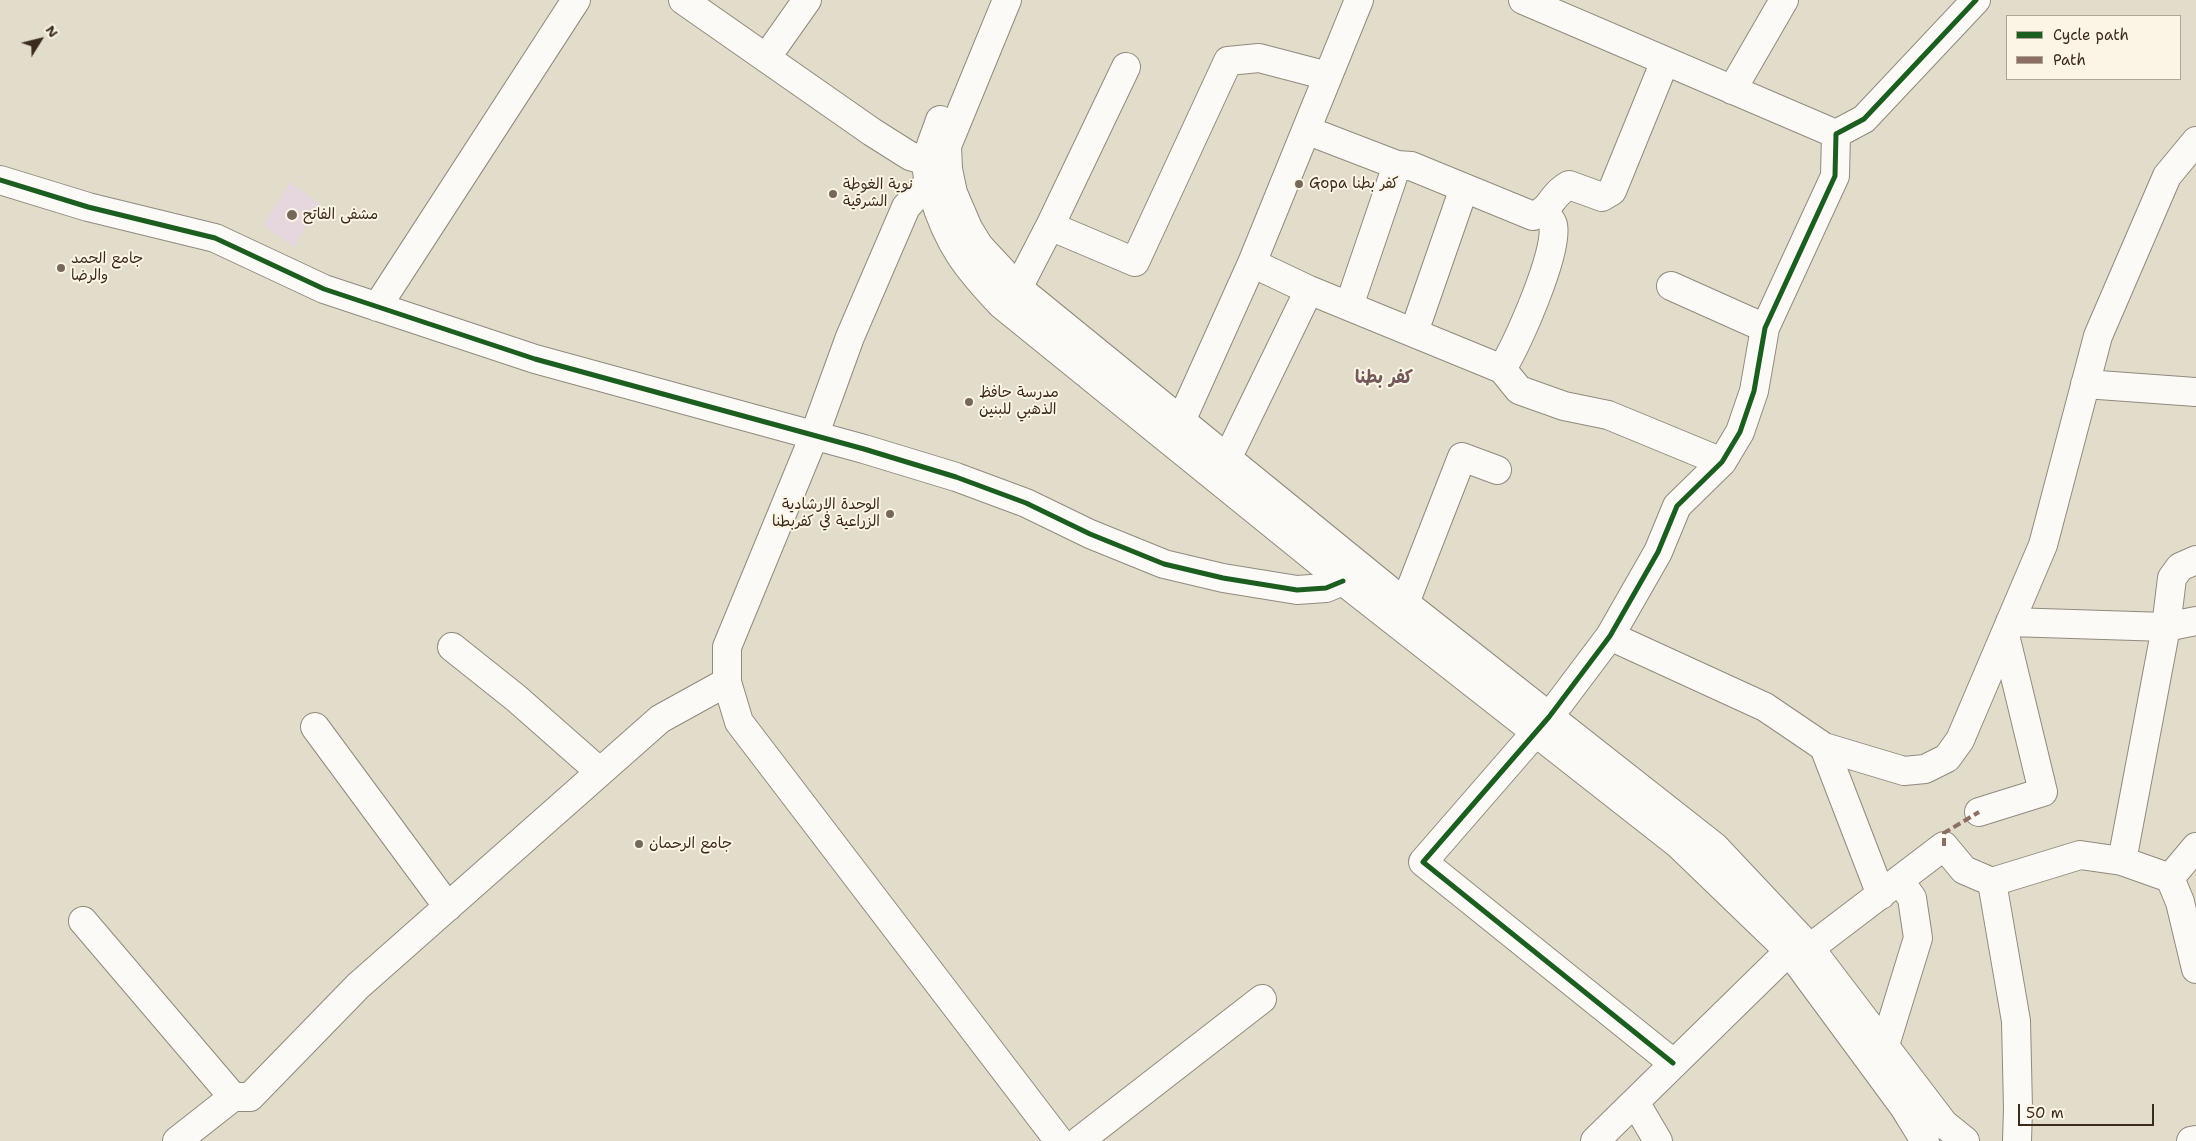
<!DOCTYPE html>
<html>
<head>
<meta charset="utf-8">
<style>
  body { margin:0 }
  #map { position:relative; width:2196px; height:1141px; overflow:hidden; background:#e2dcca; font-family:"Shantell Sans",sans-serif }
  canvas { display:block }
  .legend { position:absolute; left:2006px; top:15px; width:175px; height:65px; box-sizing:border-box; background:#fcf5e5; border:1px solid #afa495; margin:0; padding:6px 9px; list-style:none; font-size:15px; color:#3b2a1e }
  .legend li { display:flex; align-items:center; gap:10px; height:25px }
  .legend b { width:25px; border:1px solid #afa495 }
  .north { position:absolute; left:15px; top:15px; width:50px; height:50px; -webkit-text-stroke:4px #fcf5e5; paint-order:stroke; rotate:54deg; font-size:14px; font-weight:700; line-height:20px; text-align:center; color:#3b2a1e }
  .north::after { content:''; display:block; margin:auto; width:18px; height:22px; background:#3b2a1e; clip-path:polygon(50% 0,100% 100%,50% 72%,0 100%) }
  .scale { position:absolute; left:2018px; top:1104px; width:136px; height:22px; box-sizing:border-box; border:2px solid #3b2a1e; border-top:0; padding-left:6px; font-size:15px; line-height:18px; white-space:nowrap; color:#3b2a1e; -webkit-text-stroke:4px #fcf5e5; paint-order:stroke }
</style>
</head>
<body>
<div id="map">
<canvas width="2196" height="1141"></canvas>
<ul class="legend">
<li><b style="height:6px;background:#1b5e20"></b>Cycle path</li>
<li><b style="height:6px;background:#8d6e63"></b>Path</li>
</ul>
<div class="north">N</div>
<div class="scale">50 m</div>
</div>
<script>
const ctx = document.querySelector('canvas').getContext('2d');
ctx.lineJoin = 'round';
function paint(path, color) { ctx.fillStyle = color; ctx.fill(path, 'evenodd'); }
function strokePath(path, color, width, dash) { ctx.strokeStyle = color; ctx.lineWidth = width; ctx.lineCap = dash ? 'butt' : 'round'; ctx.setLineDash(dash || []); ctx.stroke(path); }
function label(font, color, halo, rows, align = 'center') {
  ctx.font = font + ' "Shantell Sans","Playpen Sans Arabic",sans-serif'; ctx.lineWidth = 4; ctx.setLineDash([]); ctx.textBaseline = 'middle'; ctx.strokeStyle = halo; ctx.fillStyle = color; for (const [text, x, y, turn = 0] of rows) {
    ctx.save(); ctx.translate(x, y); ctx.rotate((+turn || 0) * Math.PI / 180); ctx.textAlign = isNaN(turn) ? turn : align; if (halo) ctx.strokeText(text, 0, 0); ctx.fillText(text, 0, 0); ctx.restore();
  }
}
paint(new Path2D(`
  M290 182 320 204 294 247 263 225Z`), '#e6d6de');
const minor = new Path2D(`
  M683 0 872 132 910 156 927 161
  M1523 0 1836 134
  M766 58 807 0
  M1732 90 1784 0
  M1306 130 1397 165 1411 166 1533 216C1553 209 1550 195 1569 185L1602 197 1612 191 1665 61
  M0 180 88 207 215 238 324 289 535 359 864 449 956 477 1026 503 1090 534 1164 564 1223 578 1297 590 1326 588 1343 581
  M929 182 906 207 850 337 814 436 727 647V682L739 722 1059 1141
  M1050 226 1126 67
  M1252 263 1309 290 1502 369 1519 390 1564 406 1608 415 1722 462
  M1671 286 1765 328
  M1018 288 1050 226 1135 262 1228 61 1259 58 1328 76
  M1349 306 1397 165
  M377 307 576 0
  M1414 332 1464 188
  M1502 369C1517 344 1559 252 1553 225 1552 220 1547 216 1544 212
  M2085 384 2196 392
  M1181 421 1252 263 1359 0
  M1227 459 1309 290
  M1405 603 1462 457 1497 470
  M2010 622 2166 627 2196 621
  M1610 636 1765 707 1824 747 1904 771 1925 769 1947 758 1960 740 2043 545 2098 336 2167 176 2196 141
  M452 647 516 698 600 772
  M315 727 448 907
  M1824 747 1881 895
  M1979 812 2043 792 2005 635
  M2122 861 2166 627 2172 578 2180 567 2196 560
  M2170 878 2196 847
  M1992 882 2016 1021 2018 1109 2017 1141
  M83 921 233 1097
  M1885 1045 1918 938 1912 898 1899 880
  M1673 1063 1423 862 1549 717 1610 636 1658 552 1677 506 1722 462 1740 432 1754 391 1765 328 1835 176 1836 134 1864 119 1976 0
  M1635 1102 1658 1141
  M177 1141 233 1097H250L358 986 660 719 727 682
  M1079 1141 1262 999
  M1595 1141 1789 951 1810 948 1944 846 1964 870 1992 882 2080 855 2122 861 2170 878 2180 902 2196 969`);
const major = new Path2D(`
  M1007 0 947 146 948 169 953 193 968 228 979 246 1018 288 1405 603 1715 847 1810 948 1944 1124 1965 1141
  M940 120C936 133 929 147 927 160 925 171 930 184 933 194 948 244 966 267 1001 304L1343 581 1678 844 1789 951 1904 1107 1925 1141
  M2191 1141 2196 1140`);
strokePath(minor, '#908a7e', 30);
strokePath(major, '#908a7e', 30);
strokePath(minor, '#fbfaf7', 28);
strokePath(major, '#fbfaf7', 28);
strokePath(new Path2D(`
  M1944 846V833L1979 812`), '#8d6e63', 4, [8, 4]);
strokePath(new Path2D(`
  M0 180 88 207 215 238 324 289 535 359 864 449 956 477 1026 503 1090 534 1164 564 1223 578 1297 590 1326 588 1343 581
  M1673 1063 1423 862 1549 717 1610 636 1658 552 1677 506 1722 462 1740 432 1754 391 1765 328 1835 176 1836 134 1864 119 1976 0`), '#1b5e20', 5);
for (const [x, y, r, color] of [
  [1299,184,5,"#75685a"],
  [833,194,5,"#75685a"],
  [292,215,6,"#75685a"],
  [61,268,5,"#75685a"],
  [969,402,5,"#75685a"],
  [890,514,5,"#75685a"],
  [639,844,5,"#75685a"]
]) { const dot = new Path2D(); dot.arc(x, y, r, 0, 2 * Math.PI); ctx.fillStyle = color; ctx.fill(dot); strokePath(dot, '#fcf5e5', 2); }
label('15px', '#3b2a1e', '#fcf5e5', [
  ["Gopa كفر بطنا",1309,184],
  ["نوية الغوطة",843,185],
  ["الشرقية",843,202],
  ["مشفى الفاتح",303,215],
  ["جامع الحمد",71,259],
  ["والرضا",71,276],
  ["مدرسة حافظ",979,393],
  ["الذهبي للبنين",979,410],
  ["الوحدة الإرشادية",880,505,"right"],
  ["الزراعية في كفربطنا",880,522,"right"],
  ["جامع الرحمان",649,844]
], 'left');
label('bold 18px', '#73585c', '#fcf5e5', [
  ["كفر بطنا",1384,378]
]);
</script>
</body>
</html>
